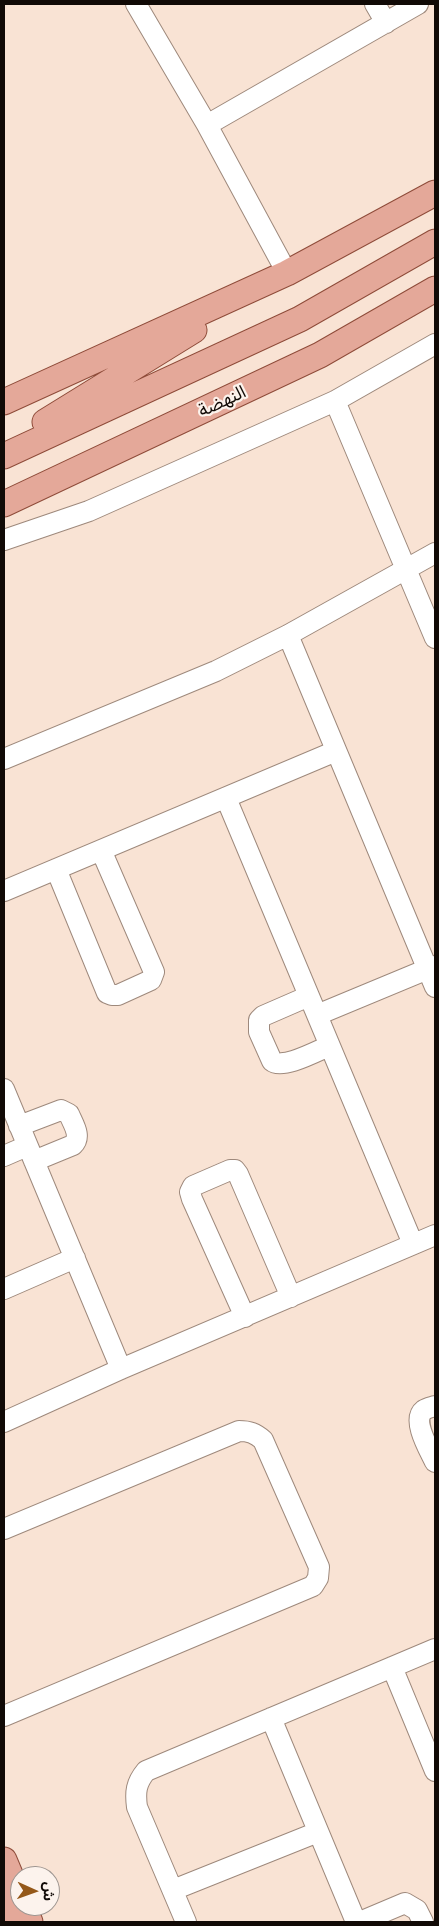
<!DOCTYPE html>
<html>
<head>
<meta charset="utf-8">
<style>
  body { margin:0 }
  #map { position:relative; width:439px; height:1926px; overflow:hidden; background:#f9e3d4; font-family:Ubuntu,"Noto Sans Arabic",sans-serif }
  canvas { display:block }
  .frame { position:absolute; inset:0; border:5px solid #110a06; pointer-events:none }
  .north { position:absolute; left:10px; top:1866px; width:50px; height:50px; box-sizing:border-box; background:#fcf3ed; border:1px solid #9e9691; border-radius:50%; rotate:92deg; font-size:14px; font-weight:700; line-height:20px; text-align:center; color:#110a06 }
  .north::after { content:''; display:block; margin:auto; width:18px; height:22px; background:#945819; clip-path:polygon(50% 0,100% 100%,50% 72%,0 100%) }
</style>
</head>
<body>
<div id="map">
<canvas width="439" height="1926"></canvas>
<div class="frame"></div>
<div class="north">ش</div>
</div>
<script>
const ctx = document.querySelector('canvas').getContext('2d');
ctx.lineJoin = 'round';
function strokePath(path, color, width, dash) { ctx.strokeStyle = color; ctx.lineWidth = width; ctx.lineCap = dash ? 'butt' : 'round'; ctx.setLineDash(dash || []); ctx.stroke(path); }
function label(font, color, halo, rows, align = 'center') {
  ctx.font = font + ' Ubuntu,"Noto Sans Arabic",sans-serif'; ctx.lineWidth = 4.5; ctx.setLineDash([]); ctx.textBaseline = 'middle'; ctx.strokeStyle = halo; ctx.fillStyle = color; for (const [text, x, y, turn = 0] of rows) {
    ctx.save(); ctx.translate(x, y); ctx.rotate((+turn || 0) * Math.PI / 180); ctx.textAlign = isNaN(turn) ? turn : align; if (halo) ctx.strokeText(text, 0, 0); ctx.fillText(text, 0, 0); ctx.restore();
  }
}
const minor = new Path2D(`
  M136 4 207 125 287 273
  M375 4 386 23
  M207 125 418 4
  M335 401 435 638
  M4 540 89 511 335 401 435 344
  M288 635 435 987
  M4 759 216 671 288 635 435 553
  M226 798 413 1244
  M56 869 107 993 112 995H118L151 980 154 972 101 850
  M4 891 336 751
  M309 996 263 1016 259 1020V1032L272 1061C282 1070 317 1051 329 1046
  M317 1015 435 966
  M4 1089 121 1369
  M19 1126 61 1110 69 1114C73 1124 82 1136 73 1145L34 1161
  M4 1156 27 1146
  M4 1289 75 1258
  M245 1317 192 1199 190 1192 193 1186 230 1170H235L238 1174 291 1297
  M435 1406C432 1407 427 1408 424 1410 411 1420 430 1451 435 1462
  M4 1422 121 1369 435 1235
  M4 1529 239 1431C249 1431 255 1433 263 1440L319 1567 318 1578 313 1586 4 1716
  M392 1667 435 1771
  M271 1718 356 1922
  M173 1890 318 1832
  M186 1922 137 1807C135 1792 136 1783 146 1771L435 1649
  M360 1922 405 1903 417 1910 423 1922`);
const major = new Path2D(`
  M4 402 287 273 435 193
  M45 422 194 330
  M4 456 300 319 435 242
  M4 504 320 355 435 289
  M4 1860 20 1898
  M23 1906 30 1922
  M4 1907 11 1922`);
strokePath(minor, '#9e897c', 22);
strokePath(major, '#8e4b39', 27);
strokePath(minor, '#fff', 20);
strokePath(major, '#e4a899', 25);
label('18px', '#110a06', '#fcf3ed', [
  ["النهضة",222,401,-25]
]);
</script>
</body>
</html>
